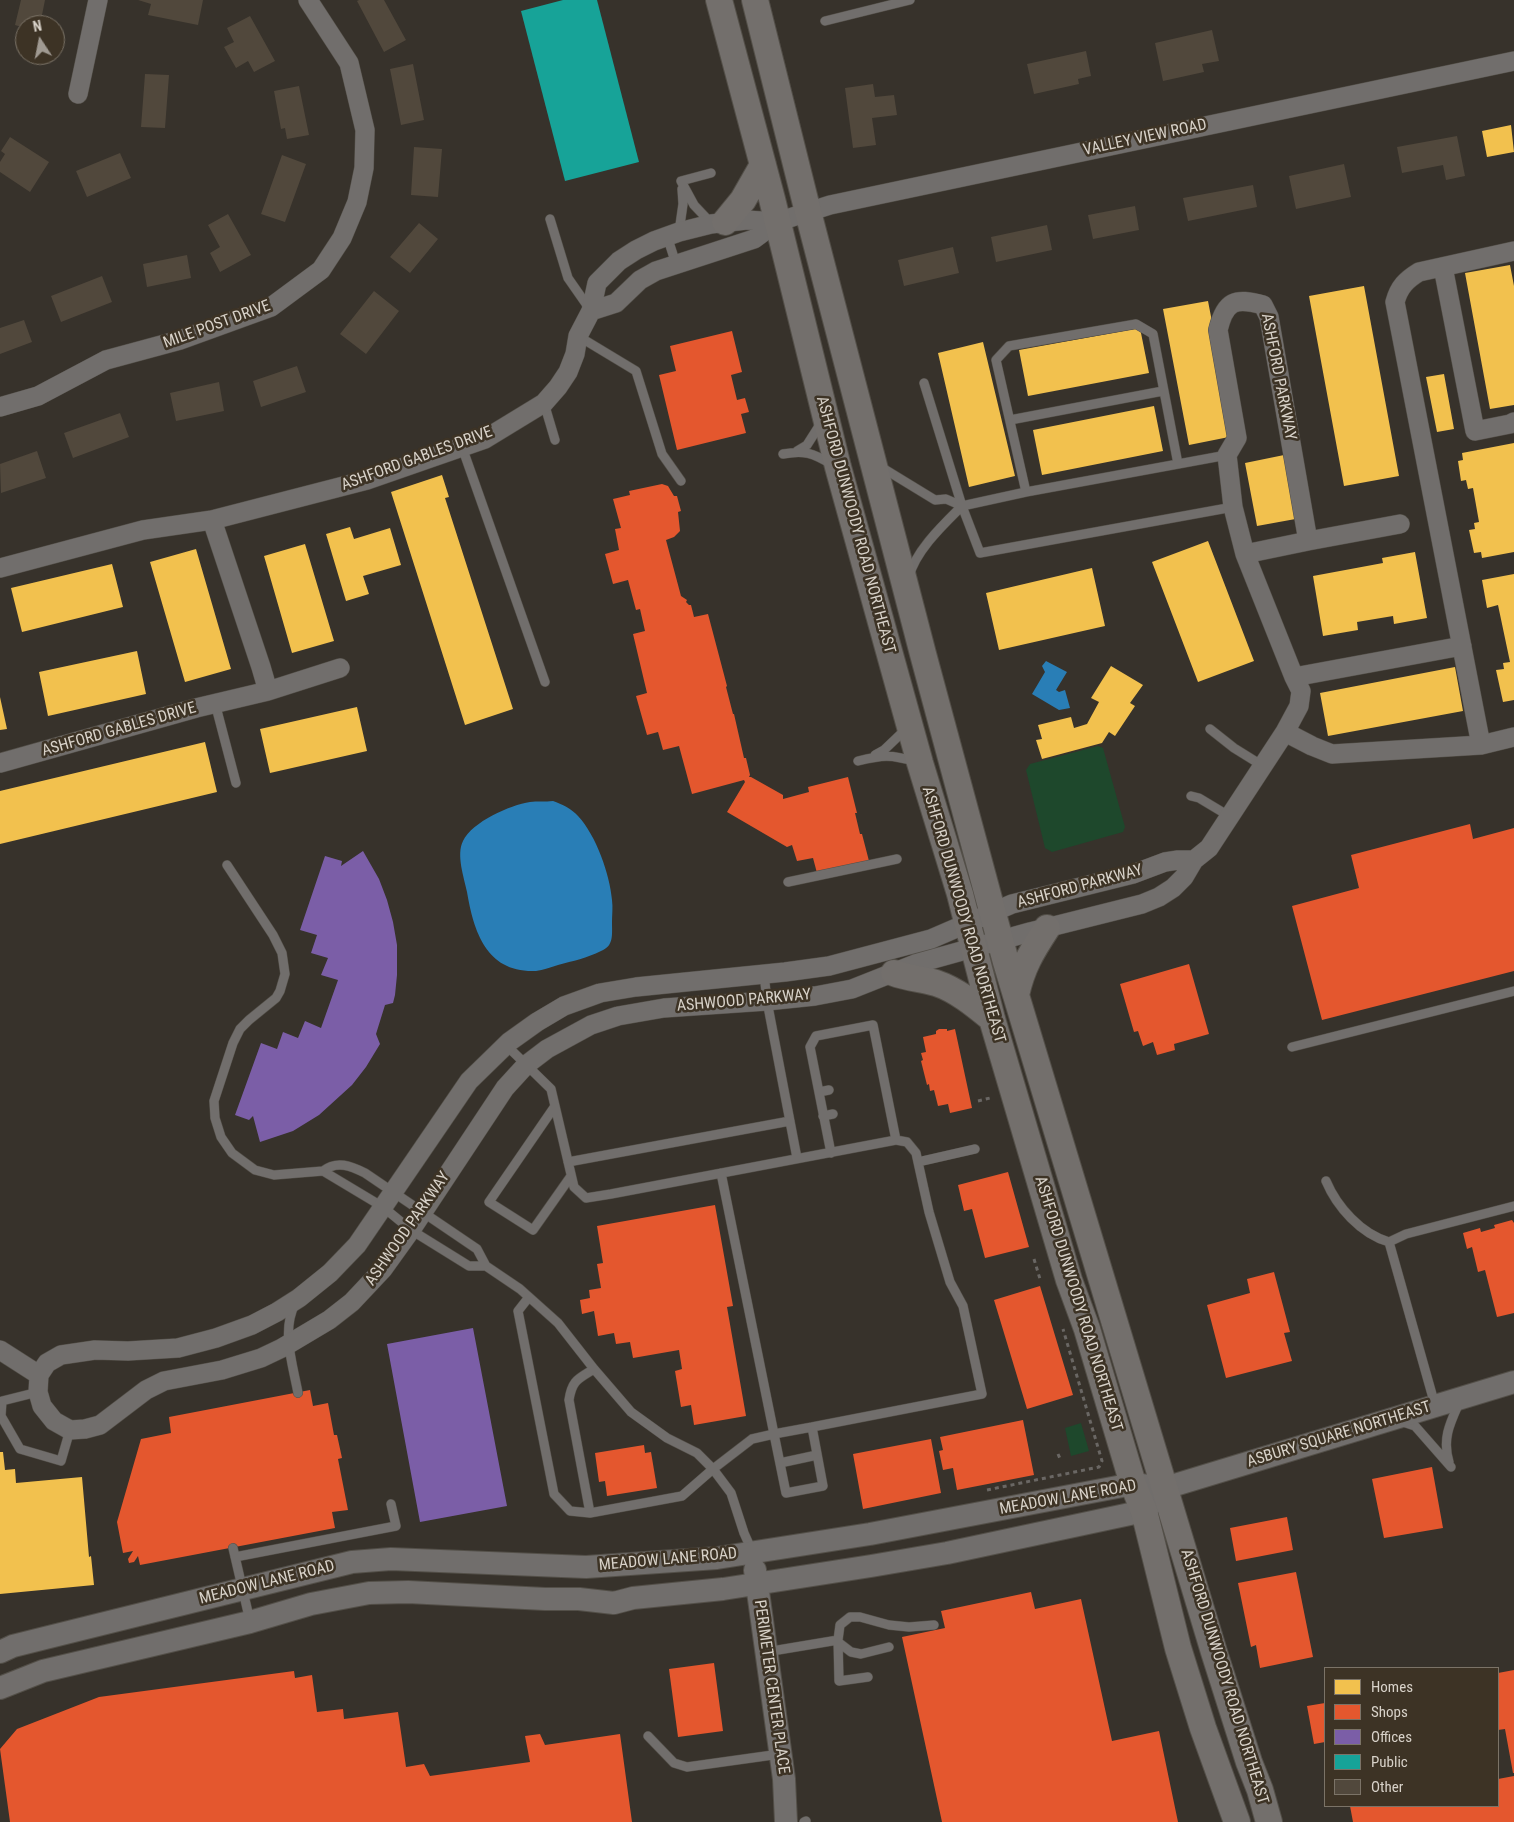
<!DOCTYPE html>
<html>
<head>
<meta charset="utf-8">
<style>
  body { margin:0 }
  #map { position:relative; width:1514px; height:1822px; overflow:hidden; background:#37322b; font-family:"Roboto Condensed",sans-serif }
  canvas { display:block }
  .legend { position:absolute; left:1324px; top:1667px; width:175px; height:140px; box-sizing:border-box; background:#3d3325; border:1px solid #7b7367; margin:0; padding:6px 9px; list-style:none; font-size:15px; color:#d8d2c9 }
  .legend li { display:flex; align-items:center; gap:10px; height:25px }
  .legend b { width:25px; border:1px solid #7b7367 }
  .north { position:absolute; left:15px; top:15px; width:50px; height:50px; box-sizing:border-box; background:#3d3325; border:1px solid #7b7367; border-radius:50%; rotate:349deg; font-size:14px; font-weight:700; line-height:20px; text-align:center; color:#d8d2c9 }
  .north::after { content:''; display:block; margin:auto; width:18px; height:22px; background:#a09a92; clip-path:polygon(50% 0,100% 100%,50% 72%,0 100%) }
</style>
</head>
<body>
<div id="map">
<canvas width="1514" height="1822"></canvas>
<ul class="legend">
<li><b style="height:14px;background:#f2c14e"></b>Homes</li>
<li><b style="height:14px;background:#e4572e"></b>Shops</li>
<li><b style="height:14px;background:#7b5ea7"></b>Offices</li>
<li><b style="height:14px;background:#17a398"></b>Public</li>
<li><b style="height:14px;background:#51483c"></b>Other</li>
</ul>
<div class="north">N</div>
</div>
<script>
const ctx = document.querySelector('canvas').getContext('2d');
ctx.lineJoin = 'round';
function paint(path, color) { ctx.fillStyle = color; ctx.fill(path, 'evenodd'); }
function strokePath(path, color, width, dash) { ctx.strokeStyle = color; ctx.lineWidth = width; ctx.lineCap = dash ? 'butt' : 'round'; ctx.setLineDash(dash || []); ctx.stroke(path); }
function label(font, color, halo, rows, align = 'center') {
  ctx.font = font + ' "Roboto Condensed",sans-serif'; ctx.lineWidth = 5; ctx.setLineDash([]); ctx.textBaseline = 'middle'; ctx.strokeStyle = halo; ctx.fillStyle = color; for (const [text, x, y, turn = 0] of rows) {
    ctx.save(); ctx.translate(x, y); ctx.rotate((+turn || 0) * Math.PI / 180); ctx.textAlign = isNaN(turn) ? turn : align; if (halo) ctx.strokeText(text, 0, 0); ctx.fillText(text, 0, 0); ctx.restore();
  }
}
paint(new Path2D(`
  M1098 746 1103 748 1125 827 1123 832 1052 852 1045 848 1026 770 1030 764Z
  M1081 1423 1089 1451 1071 1456 1065 1428Z`), '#1e482c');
paint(new Path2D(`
  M1046 661 1067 672 1056 690 1059 692 1065 690 1070 708 1059 710 1032 694 1045 672 1042 666Z
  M553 801C562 804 572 809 578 816 596 835 610 875 612 900 613 907 612 915 612 922 612 935 614 946 601 951 587 958 573 961 558 965 551 967 543 970 536 971 487 973 474 933 467 892 464 877 456 855 463 841 472 822 510 805 530 802 537 801 545 802 553 801Z`), '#297eb6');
paint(new Path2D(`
  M1511 125 1514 152 1487 157 1482 131Z
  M1510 265 1514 286V405L1490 409 1465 273Z
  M1364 286 1399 476 1344 486 1309 296Z
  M1208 301 1234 436 1189 445 1163 309Z
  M1140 328 1149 373 1028 396 1019 350Z
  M983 342 1015 476 969 487 938 353Z
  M1444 374 1454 429 1437 432 1426 377Z
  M1154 406 1163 451 1042 475 1033 430Z
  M1514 443V552L1482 558 1481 552 1474 553 1469 530 1475 529 1474 523 1479 522 1473 488 1468 489 1466 480 1461 481 1458 461 1463 460 1462 453Z
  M1289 454 1301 518 1257 526 1245 463Z
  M442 475 449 497 445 498 513 709 465 725 391 492Z
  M350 527 354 539 390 528 401 565 363 576 369 594 346 601 326 534Z
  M1208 541 1254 661 1198 682 1152 562Z
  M305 544 334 641 292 653 264 556Z
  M196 549 231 669 185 682 150 562Z
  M1415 552 1427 618 1394 624 1393 616 1357 622 1358 630 1323 636 1313 576 1383 563 1382 558Z
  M112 564 123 607 22 632 11 588Z
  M1092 568 1105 626 999 650 986 593Z
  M1514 574V700L1503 702 1496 670 1504 669 1503 663 1510 662 1498 605 1487 608 1482 580Z
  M137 651 146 694 48 716 39 672Z
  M1111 666 1143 685 1130 703 1135 706 1115 736 1109 732 1102 743 1042 759 1036 740 1042 739 1038 725 1071 717 1074 728 1087 724 1099 702 1091 698Z
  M1455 667 1463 711 1328 736 1320 693Z
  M0 697 7 729 0 730Z
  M357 707 367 751 270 773 260 729Z
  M205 742 217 792 0 844V791Z
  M0 1452H3L5 1470 15 1469 16 1483 82 1477 89 1557 91 1556 94 1585 0 1594Z`), '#f2c14e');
paint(new Path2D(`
  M732 331 742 372 731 375 737 400 745 398 749 412 741 414 746 433 677 450 659 375 676 371 670 346Z
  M662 484 668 486 674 496H677L681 511 678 512 680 531 674 537 666 540 681 596 687 600 686 602 689 605H691L694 617 708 614 727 686 726 687 733 714H734L744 758H746L750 775 749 777H751L783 795V799L809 792 808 787 848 777 857 813H855L860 834H862L869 861 817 873 813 858 797 861 792 845 787 847 727 812 745 782 744 780 692 794 679 746 663 750 658 732 647 735 636 696 647 693 633 634 645 631 640 609 636 610 628 580 613 584 605 554 619 550 615 529 621 528 613 499 630 495 629 491Z
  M1470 824 1473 839 1514 828V971L1322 1020 1292 906 1359 888 1351 855Z
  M1189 964 1209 1034 1174 1044 1175 1050 1157 1055 1153 1042 1143 1046 1138 1031 1134 1032 1120 984Z
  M939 1029H947V1031L955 1029 972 1108 950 1113 948 1104 938 1106 934 1090 930 1091 929 1084 927 1085 921 1061 923 1060 921 1053 926 1052 923 1037 936 1034V1031Z
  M1008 1172 1029 1247 985 1258 972 1209 964 1211 958 1185Z
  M715 1205 733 1306 727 1307 746 1416 694 1425 691 1405 681 1407 675 1371 682 1369 679 1350 633 1358 630 1342 616 1344 614 1333 598 1336 594 1311 582 1314 580 1300 590 1298 589 1290 601 1288 597 1264 603 1263 597 1226Z
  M1512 1220 1514 1223V1313L1497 1317 1485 1270 1478 1272 1472 1247 1467 1249 1463 1233 1480 1228 1481 1232 1495 1228 1494 1225Z
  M1274 1272 1290 1332 1284 1333 1292 1361 1226 1378 1207 1305 1250 1293 1247 1279Z
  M1040 1286 1073 1395 1027 1409 994 1300Z
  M310 1390 313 1406 328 1403 334 1435H337L342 1458 338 1459 348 1510 332 1512 335 1528 140 1565 138 1556 134 1562 129 1563 128 1559 133 1551 123 1553 117 1522 141 1439 171 1433 169 1417Z
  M1023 1420 1034 1475 957 1490 953 1468 943 1470 939 1451 943 1450 940 1437Z
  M931 1439 941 1493 863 1509 853 1454Z
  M644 1445 645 1453 651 1452 657 1488 607 1496 605 1481 599 1482 595 1453Z
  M1432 1467 1443 1528 1384 1538 1372 1479Z
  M1287 1517 1293 1550 1236 1561 1230 1528Z
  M1296 1572 1313 1657 1260 1668 1256 1645 1251 1647 1238 1583Z
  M1031 1592 1035 1609 1081 1599 1112 1741 1159 1731 1178 1822H942L902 1637 945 1628 941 1611Z
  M714 1663 723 1731 678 1737 669 1669Z
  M1514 1670V1773H1513L1505 1729 1498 1730V1673Z
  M294 1671 295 1678 312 1675 317 1712 343 1709 344 1719 398 1712 406 1767 424 1764 430 1776 530 1762 525 1736 540 1734 545 1745 620 1734 632 1822H10L0 1749 17 1729 99 1697Z
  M1325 1703V1742L1314 1744 1307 1706Z
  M1514 1776V1822H1353L1350 1806H1498V1779Z`), '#e4572e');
paint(new Path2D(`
  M363 851 379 879 387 900 393 922 397 945V975L395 995 393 1003 385 1005 376 1034 380 1044 366 1067 352 1085 319 1115 293 1131 260 1142 253 1116 249 1120 235 1115 261 1043 277 1049 283 1032 298 1038 305 1021 321 1028 338 980 321 975 328 958 311 953 317 935 300 930 325 856 342 861 341 866Z
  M473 1328 507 1506 420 1522 387 1344Z`), '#7b5ea7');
paint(new Path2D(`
  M563 0H597L639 162 565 181 521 11Z`), '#17a398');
paint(new Path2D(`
  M21 0H45L40 25H25V28L15 25Z
  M138 0H203L198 25 148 15 151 4Z
  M359 0H384L406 40 384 52 357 1Z
  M250 16 275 61 254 72 248 61 236 68 224 47 234 42 227 28Z
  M1212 30 1219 61 1202 64 1204 72 1163 81 1155 43Z
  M1086 51 1091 76 1078 79 1079 84 1034 94 1027 64Z
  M413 64 424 120 401 125 390 69Z
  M145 74 169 75 165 128 141 127Z
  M873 84 875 97 894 95 897 115 872 118 876 145 853 148 845 88Z
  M299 86 309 135 287 139 285 128 281 129 274 91Z
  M1457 136 1465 176 1446 180 1443 165 1402 173 1397 147Z
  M10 137 49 162 30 192 0 172V162L5 154 1 151Z
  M414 147 442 149 438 197 411 195Z
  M120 153 131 178 87 197 76 171Z
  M282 155 306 164 285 222 261 214Z
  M1344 164 1351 197 1296 209 1289 176Z
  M1253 185 1257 207 1188 221 1183 198Z
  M1135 206 1139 230 1093 239 1088 215Z
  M228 214 251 255 220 272 210 253 220 247 208 225Z
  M419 223 438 239 410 273 390 257Z
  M1047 225 1052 250 996 262 991 237Z
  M953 247 959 273 904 286 898 260Z
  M187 255 191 278 147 287 143 264Z
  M102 276 112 302 61 322 51 296Z
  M374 291 399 311 366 354 340 334Z
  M24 320 32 342 0 354V328Z
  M297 366 306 392 261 407 253 381Z
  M219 382 224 411 176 421 170 393Z
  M120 413 129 437 73 458 64 433Z
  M37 451 46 478 1 493 0 464Z`), '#51483c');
const service = new Path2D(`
  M825 21 910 0
  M681 181 694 205 711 223
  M681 181 711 173
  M550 219 568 278 591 311
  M679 232 683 204 682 189
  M667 236 676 264
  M578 336 636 371 662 454 681 481
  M924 383 962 506
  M544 403 555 440
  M1010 420 1163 391
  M462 447 545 682
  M797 451 807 445 821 423
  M783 454C804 450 813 453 831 464
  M1227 455 1026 492 962 506 980 553 1233 507
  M881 467 935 500 946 499 962 506
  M1026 492 996 360 1009 346 1136 324 1153 334 1178 464
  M909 577C915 551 944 524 962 506
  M215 703 236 783
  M1210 729 1234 748 1263 766
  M875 755 884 750 907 728
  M858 761C882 755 891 754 916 762
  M1191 796 1199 798 1229 816
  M227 865 273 935 282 953 285 974 280 991 276 998 249 1020 240 1029 233 1043 214 1101 215 1118 221 1137 232 1153 255 1170 274 1175 323 1171 383 1207 411 1230 469 1266H486
  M788 882 897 859
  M764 974 767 1001 797 1158
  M506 1045 551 1089 574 1187 586 1198 611 1194 896 1140 907 1142 916 1153 929 1212 950 1282 963 1306 982 1394 812 1427
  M1292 1047 1514 991
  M819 1092 829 1090
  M555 1106 489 1202 533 1230 571 1176
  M823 1116 833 1114
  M831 1153 810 1047 816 1036 873 1025 896 1140
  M568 1162 790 1121
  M918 1162 975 1149
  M323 1171C337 1160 351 1166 365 1173L477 1249 486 1266 520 1289 558 1323 594 1369 631 1412 667 1438 697 1453 713 1469 731 1493 744 1533 752 1551
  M1326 1181C1337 1207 1361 1234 1389 1242L1406 1234 1514 1206
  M1389 1242 1435 1405
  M529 1297 518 1311 554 1494 570 1511 590 1513 682 1496 713 1469 752 1439 774 1434 721 1173
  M295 1304C281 1331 293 1365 298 1393
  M38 1392 2 1401 1 1416 20 1449 61 1461 70 1430
  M1400 1421 1415 1426 1451 1467
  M812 1427 823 1486 786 1493 774 1434Z
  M1449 1462C1442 1439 1450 1423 1459 1403
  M780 1463 817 1455
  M590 1513 569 1400C572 1380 578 1379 594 1369
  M233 1548 250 1621
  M235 1557 396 1526 391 1504
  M838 1640 840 1625 850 1617H860L889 1625 909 1627 934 1625
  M838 1642 851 1652 861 1654 889 1647
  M766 1652 838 1640 839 1681 868 1677
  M648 1736 674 1763 687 1767 780 1754
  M804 1822 806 1821`);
const minor = new Path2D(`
  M78 94 98 0
  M1443 267 1475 431 1510 424 1514 422
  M591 311 616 303 640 280 656 271 754 239 777 222 830 205 1514 61
  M0 407 38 396 106 360 180 340 271 307 321 270 342 238 357 202 364 168 365 130 349 63 308 0
  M1245 554 1308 541
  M0 568 143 530 212 520 367 480 485 439 544 403 558 387 568 372 575 354 578 336 591 311 597 283 619 261 636 250 654 241 679 232 711 224 747 220 777 222
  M1294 677 1462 646
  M268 691 340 668
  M1285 732 1312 746 1332 754 1481 745 1514 737
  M1481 745 1395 302C1399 287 1406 280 1419 272L1514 251
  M0 763 196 708 268 691 261 667 212 520
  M1194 860H1178L1165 862 1133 874 1012 904 931 939 829 966 785 972 636 987 600 993 564 1006 537 1022 509 1042 469 1081 357 1245 330 1273 299 1298 277 1312 252 1325 216 1338 178 1348 128 1351 95 1350 61 1355 47 1363 39 1375 38 1392 42 1406 54 1421 70 1430 85 1429 100 1425 146 1390 164 1381 222 1370 261 1358 282 1348 329 1320 352 1302 383 1269 411 1230 505 1088 526 1065 547 1049 591 1025 618 1016 664 1008 767 1001 815 996 852 989 915 964 1030 932 1142 904 1159 897 1173 888 1184 877 1194 860 1209 848 1285 732 1299 706 1301 691 1294 677 1245 554 1233 507 1227 455 1237 438 1218 330C1225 301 1235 297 1263 305L1269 317 1308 541 1400 524
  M0 1350 39 1375`);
const tertiary = new Path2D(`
  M755 1570 784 1779 786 1822
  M0 1652 13 1646 41 1639 352 1562 391 1559 586 1567 717 1558 870 1534 1133 1484 1165 1488 1514 1382
  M0 1688 43 1671 250 1622 311 1604 369 1593 408 1592 545 1599H579L614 1603 633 1598 723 1589 871 1566 947 1553 1144 1511 1156 1498`);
const secondary = new Path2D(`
  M719 0 772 199 838 467 920 763 960 894 992 1019 1069 1280 1087 1329 1133 1484 1144 1511 1178 1648 1203 1728 1237 1822
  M755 0 808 212 923 654 1006 962 1214 1652 1249 1762 1260 1790 1269 1822
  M725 222 743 200 763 165
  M894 973C907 978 922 979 936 983 957 990 975 1005 992 1019
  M1016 995C1022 967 1032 951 1047 928`);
strokePath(service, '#534f48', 10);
strokePath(minor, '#534f48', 20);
strokePath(tertiary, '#534f48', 24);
strokePath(secondary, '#534f48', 28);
strokePath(new Path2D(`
  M978 1101 990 1098
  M1034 1259 1040 1279
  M1058 1454 1061 1461
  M987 1490 1099 1467 1102 1461 1063 1329`), '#6a6764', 3, [4, 4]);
strokePath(service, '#716e6c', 9);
strokePath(minor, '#716e6c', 19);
strokePath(tertiary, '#716e6c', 22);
strokePath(secondary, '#736f6c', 26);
label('16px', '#d8d2c9', '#3d3325', [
  ["VALLEY VIEW ROAD",1145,138,-12],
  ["MILE POST DRIVE",217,325,-20],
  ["ASHFORD PARKWAY",1278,377,79],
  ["ASHFORD GABLES DRIVE",417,459,-20],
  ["ASHFORD DUNWOODY ROAD NORTHEAST",855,525,75],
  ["ASHFORD GABLES DRIVE",119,730,-16],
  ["ASHFORD PARKWAY",1080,887,-15],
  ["ASHFORD DUNWOODY ROAD NORTHEAST",963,915,74],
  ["ASHWOOD PARKWAY",744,1001,-5],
  ["ASHWOOD PARKWAY",408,1229,-55],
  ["ASHFORD DUNWOODY ROAD NORTHEAST",1078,1304,73],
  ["ASBURY SQUARE NORTHEAST",1339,1435,-17],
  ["MEADOW LANE ROAD",1068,1498,-10],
  ["MEADOW LANE ROAD",668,1560,-5],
  ["MEADOW LANE ROAD",267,1583,-14],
  ["ASHFORD DUNWOODY ROAD NORTHEAST",1224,1677,73],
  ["PERIMETER CENTER PLACE",771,1687,82]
]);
</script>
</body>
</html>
